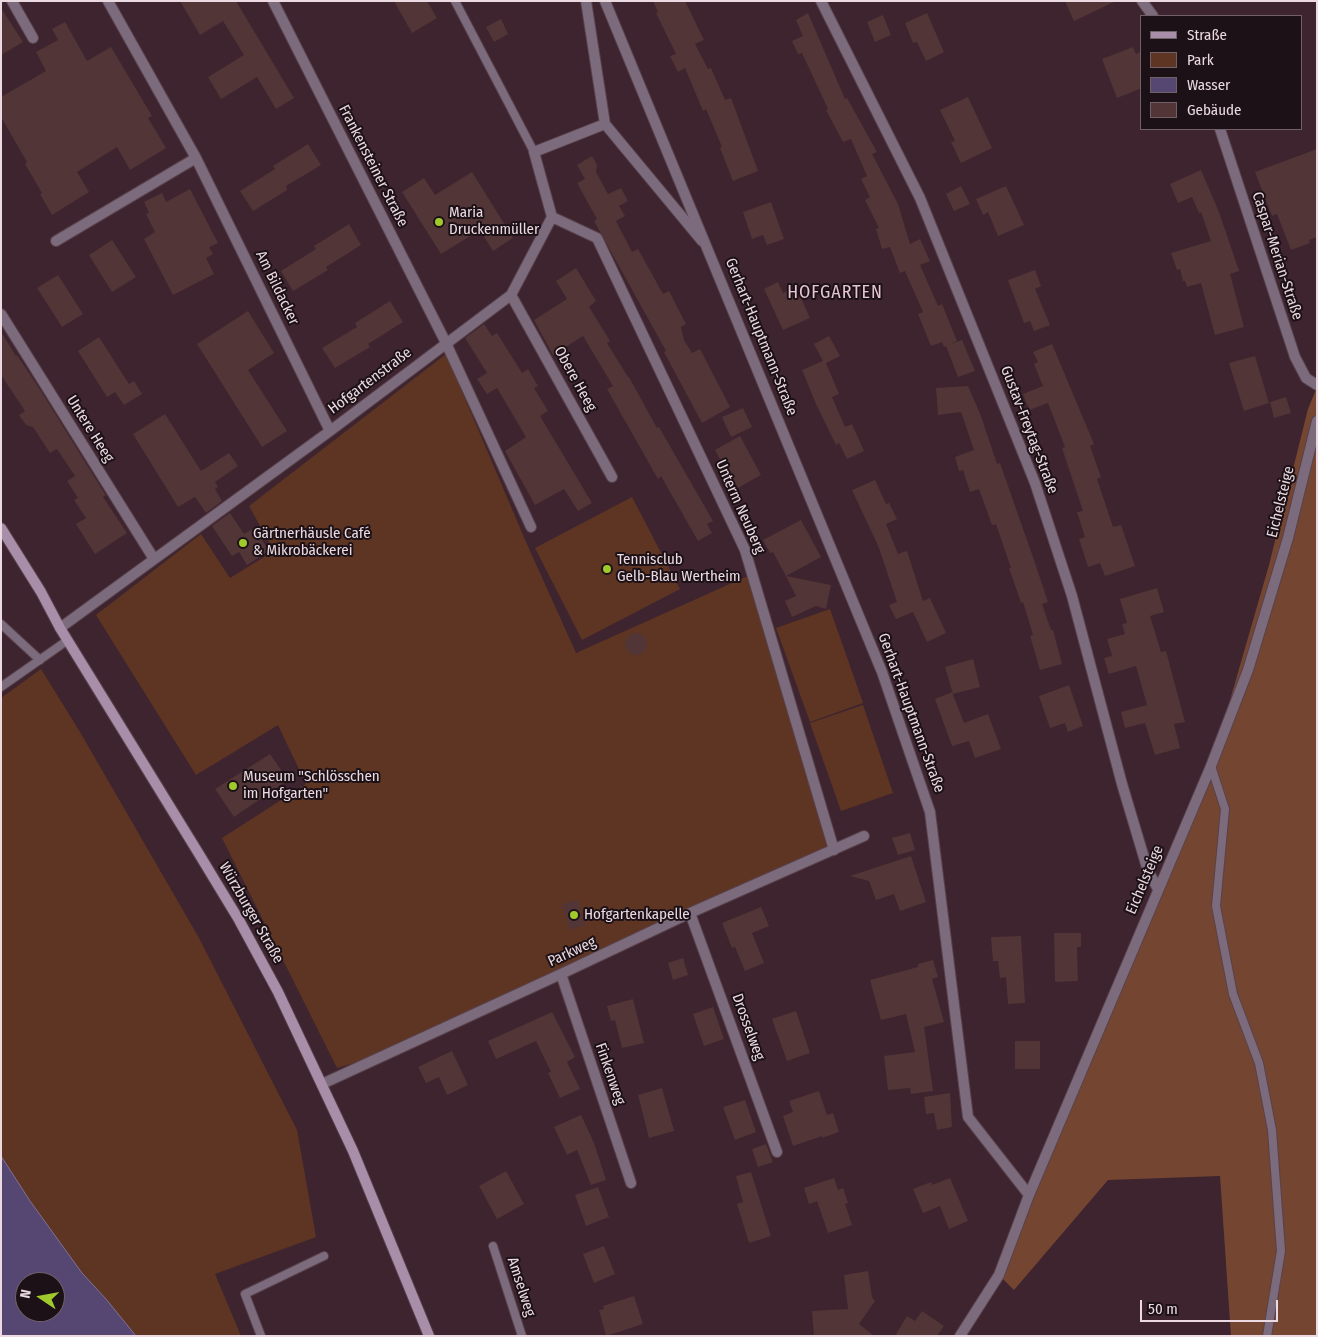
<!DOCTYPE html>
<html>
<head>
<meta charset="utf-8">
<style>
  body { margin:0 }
  #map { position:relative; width:1318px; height:1337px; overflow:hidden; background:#3d242f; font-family:"Fira Sans Condensed",sans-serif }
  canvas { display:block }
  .frame { position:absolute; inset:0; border:2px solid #ebdae1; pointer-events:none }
  .legend { position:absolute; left:1140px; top:15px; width:162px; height:115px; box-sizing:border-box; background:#1c1116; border:1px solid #6f6167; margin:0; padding:6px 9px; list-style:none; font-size:15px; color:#ebdae1 }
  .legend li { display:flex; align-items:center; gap:10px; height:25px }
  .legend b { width:25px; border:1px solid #6f6167 }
  .north { position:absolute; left:15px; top:1272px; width:50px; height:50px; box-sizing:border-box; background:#1c1116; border:1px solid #6f6167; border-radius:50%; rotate:282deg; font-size:14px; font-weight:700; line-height:20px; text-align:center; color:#ebdae1 }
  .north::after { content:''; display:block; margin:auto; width:18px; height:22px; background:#a0c92b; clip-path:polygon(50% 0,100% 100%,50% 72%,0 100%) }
  .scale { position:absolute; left:1140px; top:1300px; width:138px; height:22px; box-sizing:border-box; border:2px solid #ebdae1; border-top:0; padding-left:6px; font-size:15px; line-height:18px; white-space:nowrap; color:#ebdae1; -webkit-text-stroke:4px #1c1116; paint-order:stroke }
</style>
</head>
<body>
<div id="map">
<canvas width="1318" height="1337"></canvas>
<div class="frame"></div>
<ul class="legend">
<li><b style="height:6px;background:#a88ea9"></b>Straße</li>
<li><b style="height:14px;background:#5e3523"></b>Park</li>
<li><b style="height:14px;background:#554772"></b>Wasser</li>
<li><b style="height:14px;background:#523536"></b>Gebäude</li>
</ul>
<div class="north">N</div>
<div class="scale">50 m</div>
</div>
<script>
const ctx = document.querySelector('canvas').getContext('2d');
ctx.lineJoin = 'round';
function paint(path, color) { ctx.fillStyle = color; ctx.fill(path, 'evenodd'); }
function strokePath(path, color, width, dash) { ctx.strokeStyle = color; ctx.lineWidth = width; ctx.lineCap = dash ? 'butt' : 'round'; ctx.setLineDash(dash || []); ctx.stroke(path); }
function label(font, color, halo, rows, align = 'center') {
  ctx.font = font + ' "Fira Sans Condensed",sans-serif'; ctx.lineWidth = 4; ctx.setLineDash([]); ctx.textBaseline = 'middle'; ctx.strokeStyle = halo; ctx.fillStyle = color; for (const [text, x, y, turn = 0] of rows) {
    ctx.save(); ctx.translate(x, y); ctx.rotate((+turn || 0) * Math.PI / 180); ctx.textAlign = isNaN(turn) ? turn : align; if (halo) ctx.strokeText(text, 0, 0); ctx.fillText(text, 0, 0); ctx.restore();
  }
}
paint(new Path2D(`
  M446 354 526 542 576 653 752 574 834 850 394 1051 337 1068 222 838 306 784 278 725 196 775 96 615 201 534 230 578 274 551 249 506Z
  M632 497 680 589 582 640 535 548Z
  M830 609 863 703 810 722 776 628Z
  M41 669 80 732 199 938 297 1130 316 1237 215 1274 241 1336H136L106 1299 82 1273 30 1201 1 1156V698Z
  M863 705 893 793 841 811 810 723Z`), '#5e3523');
paint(new Path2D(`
  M1317 387V1336H1231L1220 1176 1108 1180 1014 1290 999 1275 1211 766 1269 565 1308 409Z`), '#744631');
const water = new Path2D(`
  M1 1156 30 1201 82 1273 106 1299 136 1336H1ZM25 1282H55V1312H25Z`);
paint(water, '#554772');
strokePath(water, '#827393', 1);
paint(new Path2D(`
  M180 1H236L294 98 276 109 257 77 221 99 208 77 244 55 223 21 200 35Z
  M394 1H427L437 18 412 33Z
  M653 1H685L704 40 695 44 708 69 711 68 725 100 731 98 758 171 733 181 720 148 722 147 706 109 703 111 685 68 678 72 670 56 676 54 656 13 658 12Z
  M1065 1H1116L1074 21Z
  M1 8 23 42 1 55Z
  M808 13 845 99 847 98 877 152 872 154 898 204 910 244 920 239 930 261 920 265 938 306 942 304 957 341 948 345 962 340 975 371 958 377 946 346 944 347 942 342 931 346 918 314 923 312 905 271 900 273 890 247 882 249 876 229 879 228 865 200 870 197 861 179 867 176 851 139 843 142 826 110 828 109 802 53 798 54 792 41 803 36 796 20Z
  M927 13 944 52 926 61 917 42 913 43 905 23Z
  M883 15 891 35 875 42 867 22Z
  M501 19 508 34 494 42 486 27Z
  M65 22 87 61 111 47 152 116 148 118 166 148 130 170 117 147 77 172 89 192 52 215 40 194 42 193 25 164 27 162 1 117V97L46 71 36 52 58 40 52 29Z
  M1133 47 1136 54 1142 51V88L1117 98 1102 59Z
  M968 97 992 148 961 163 951 142 955 141 940 110Z
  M308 144 321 165 286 186 287 190 253 211 240 191 275 169 273 166Z
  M1317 149V237L1309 240 1310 243 1291 250 1277 214 1272 216 1255 172Z
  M592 156 597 165 596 172 608 194 621 188 628 201 619 206 625 216 616 221 632 252 638 249 663 294 669 291 686 324 681 327 684 340 692 353 700 349 730 407 702 423 664 352 666 351 594 221 597 219 577 183 585 179 577 165Z
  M1201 170 1219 212 1239 271 1230 274 1244 327 1215 335 1201 283 1187 287 1185 281H1183L1180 269 1177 270 1171 253 1211 241 1201 212 1199 213 1192 197 1178 203 1170 184Z
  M472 172 513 238 493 251 480 230 441 254 402 192 424 178 435 195Z
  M961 186 970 204 954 211 946 194Z
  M1006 186 1024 225 998 236 988 212 983 215 976 199Z
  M190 189 218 243 209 247 213 254 206 258 214 274 173 295 144 239 155 232 146 214 149 213 144 202 162 193 166 202Z
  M771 202 784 239 767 245 763 235 752 239 743 212Z
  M349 224 361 245 326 267 328 270 293 291 281 271 316 249 314 246Z
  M112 240 136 277 112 292 89 255Z
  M576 268 596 301 589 307 610 341 607 343 628 377H629L657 428 659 427 713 521 707 524 712 533 698 541 661 476 658 479 650 465 607 389 613 386 583 336 553 355 534 320 567 299 556 281Z
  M1035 270 1041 286 1035 289 1050 325 1034 331 1030 321 1024 323 1008 280Z
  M58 275 83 314 62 327 37 288Z
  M778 282 783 293 796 287 810 318 783 330 764 289Z
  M390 301 403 322 368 344 370 347 335 368 322 348 357 327 355 323Z
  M248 311 274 353 248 370 287 431 262 447 197 344Z
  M484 324 492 336 497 333 522 373 528 369 538 386 534 388 548 411 540 416 592 503 578 511 564 489 535 505 505 451 526 437 497 388 487 394 477 379 487 373 465 338Z
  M1 332 16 356 17 355 41 391 105 494 106 495 103 497 127 533 95 554 76 524 86 518 74 500 78 498 67 481 75 476 57 449 50 453 33 427 26 425 19 415 25 411 1 375Z
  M829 336 840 356 826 363 839 394 832 397 845 427 852 424 864 451 847 459 839 443 836 445 816 404 802 370 823 361 814 344Z
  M99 337 129 384 134 381 142 394 124 405 115 392 107 397 78 351Z
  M1052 344 1094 444 1090 446 1101 477 1097 479 1113 527 1121 525 1135 566 1105 576 1100 563 1088 567 1079 539 1085 537 1077 512 1083 511 1062 448 1065 447 1048 403 1029 410 1023 394 1043 386 1034 364 1038 362 1033 352Z
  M1255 356 1269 403 1244 411 1229 363Z
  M968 386 981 416 997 464 1000 463 1034 560 1048 602 1042 604 1051 630H1053L1062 664 1040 670 1030 636 1033 635 1023 602 1021 603 1009 568H1011L996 524 992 525 979 489 970 492 963 470 959 471 955 457 974 450 961 412 938 415 936 388Z
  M1286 397 1291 413 1274 418 1270 402Z
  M743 408 752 427 731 437 722 417Z
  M165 414 201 471 229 453 238 466 215 482 218 487 215 489 222 501 206 513 195 497 178 507 133 434Z
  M740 436 761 475 736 489 715 450Z
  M875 480 886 504 889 503 897 519 886 524 898 554 907 551 923 601 930 598 946 633 927 642 913 612 896 619 889 605 897 602 879 548 852 490Z
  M230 513 244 534 254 528 269 551 247 565 239 552 232 556 212 526Z
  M801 520 821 557 786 576 773 552 770 553 763 540Z
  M786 576 831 585 826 609 816 606 792 617 785 601 796 596Z
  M1157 588 1164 612 1150 616 1161 652 1166 651 1185 722 1174 724 1180 748 1155 755 1145 723 1125 728 1121 712 1147 705 1136 666 1109 674 1104 658 1112 656 1107 639 1125 634 1122 624 1127 623 1120 599Z
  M625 644a11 11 0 1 1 22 0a11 11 0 1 1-22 0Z
  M973 659 980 687 953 694 945 667Z
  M1069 685 1083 726 1068 732 1065 723 1050 728 1039 696Z
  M952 692 964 723 988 714 1001 749 975 758 969 741 952 746 935 699Z
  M270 754 288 780 234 817 215 789Z
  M910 833 915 850 898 855 892 838Z
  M911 856 926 902 900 911 894 894 876 900 869 881 850 876Z
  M578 900 585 925 569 930 562 904Z
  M761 907 769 926 752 933 764 963 745 971 735 947 732 948 722 923Z
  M1054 933H1081V947H1077L1078 981 1055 982Z
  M1021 936 1025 1003 1008 1004 1006 977 1000 978 998 961H993L991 937Z
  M683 958 688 975 673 980 668 963Z
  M933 960 938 977 932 979 944 1022 924 1027 933 1091 911 1094 910 1088 888 1090 884 1056 915 1052 906 1014 881 1020 870 980 918 967V964Z
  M633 999 644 1043 622 1048 615 1020 611 1021 607 1006Z
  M713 1007 724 1039 704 1046 693 1014Z
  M796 1011 810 1053 787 1061 772 1019Z
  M552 1012 575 1057 567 1062 580 1089 560 1098 548 1073 551 1072 536 1041 496 1059 488 1041Z
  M1015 1041H1040V1069H1015Z
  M452 1051 468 1085 447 1095 439 1077 426 1083 418 1067Z
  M662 1088 674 1131 649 1138 638 1095Z
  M819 1091 827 1115 833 1113 839 1132 822 1138V1136L793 1146 783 1116 793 1112 789 1101Z
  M950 1093 952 1127 937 1130 934 1113 926 1114 924 1097Z
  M745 1100 756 1132 735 1140 723 1107Z
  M581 1115 594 1143 606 1180 591 1185 577 1150 567 1155 554 1127Z
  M766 1144 773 1162 758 1167 752 1149Z
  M506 1171 524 1204 497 1219 479 1186Z
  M751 1172 771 1236 749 1243 737 1204 743 1202 736 1176Z
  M834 1178 838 1190 843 1188 848 1203 845 1204 852 1225 828 1233 817 1201 809 1204 804 1188Z
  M950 1178 968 1221 949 1229 940 1206 923 1213 913 1189 931 1182 932 1185Z
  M598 1187 609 1217 586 1226 575 1195Z
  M604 1246 615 1274 594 1283 583 1254Z
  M868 1271 872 1297 875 1301 859 1324 874 1336H814L812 1311 848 1309 844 1275Z
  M634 1296 643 1324 606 1336 599 1310 604 1309 603 1306Z
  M922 1311 944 1326 937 1336H895L907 1316 915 1321Z`), '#523536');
const lane = new Path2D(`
  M455 1 534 152
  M1 624 40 660
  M1 687 68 640
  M1211 766 1225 809 1216 906 1233 994 1259 1063 1272 1130 1281 1251 1267 1336
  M493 1246 522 1336
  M261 1336 245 1294 324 1256`);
const street = new Path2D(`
  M12 1 33 38
  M108 1 196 158 330 431
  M273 1 446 343 531 527
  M586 1 605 124 702 241
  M605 1 882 672 930 812 968 1117 1029 1195
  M821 1 920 198 1035 483 1072 596 1122 784 1148 871 1158 889
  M1142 1 1153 16
  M1220 129 1295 357 1306 378 1317 385
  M552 217 597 238 745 550 834 850
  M56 241 196 158
  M511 295 612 477
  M1 314 154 559
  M60 628 330 431 511 295 552 217 534 152 605 124
  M690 913 777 1152
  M561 974 631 1183
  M322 1084 561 974 690 913 864 836
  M960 1336 999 1275 1029 1195 1211 766 1248 670 1288 538 1317 421`);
const secondary = new Path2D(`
  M1 528 41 592 60 628 199 854 239 920 278 992 353 1151 429 1336`);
strokePath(lane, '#59414b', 10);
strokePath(street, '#59414b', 12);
strokePath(secondary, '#59414b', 12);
strokePath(lane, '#7b6b7c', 8);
strokePath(street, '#7b6b7c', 10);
strokePath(secondary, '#a88ea9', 10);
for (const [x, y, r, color] of [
  [439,222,5,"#a0c92b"],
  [243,543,5,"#a0c92b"],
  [607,569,5,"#a0c92b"],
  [233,786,5,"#a0c92b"],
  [574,915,5,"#a0c92b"]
]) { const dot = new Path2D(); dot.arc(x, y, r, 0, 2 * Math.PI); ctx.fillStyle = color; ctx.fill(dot); strokePath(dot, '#1c1116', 2); }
label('15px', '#ebdae1', '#1c1116', [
  ["Frankensteiner Straße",373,166,63],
  ["Caspar-Merian-Straße",1277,256,72],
  ["Am Bildacker",277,288,64],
  ["Gerhart-Hauptmann-Straße",761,337,68],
  ["Obere Heeg",575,379,61],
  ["Hofgartenstraße",370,381,-37],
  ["Untere Heeg",90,429,58],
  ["Gustav-Freytag-Straße",1029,430,69],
  ["Eichelsteige",1281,502,-76],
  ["Unterm Neuberg",740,507,66],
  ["Gerhart-Hauptmann-Straße",911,713,70],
  ["Eichelsteige",1145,880,-67],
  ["Würzburger Straße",251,913,60],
  ["Parkweg",572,952,-25],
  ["Drosselweg",748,1027,70],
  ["Finkenweg",610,1074,71],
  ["Amselweg",521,1287,72]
]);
label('15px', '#ebdae1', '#1c1116', [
  ["Maria",449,213],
  ["Druckenmüller",449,230],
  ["Gärtnerhäusle Café",253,534],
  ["& Mikrobäckerei",253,551],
  ["Tennisclub",617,560],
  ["Gelb-Blau Wertheim",617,577],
  ["Museum \"Schlösschen",243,777],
  ["im Hofgarten\"",243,794],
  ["Hofgartenkapelle",584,915]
], 'left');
ctx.letterSpacing = '1px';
label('18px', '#e6c4d2', '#1c1116', [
  ["HOFGARTEN",835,293]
]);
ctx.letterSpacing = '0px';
</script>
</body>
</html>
